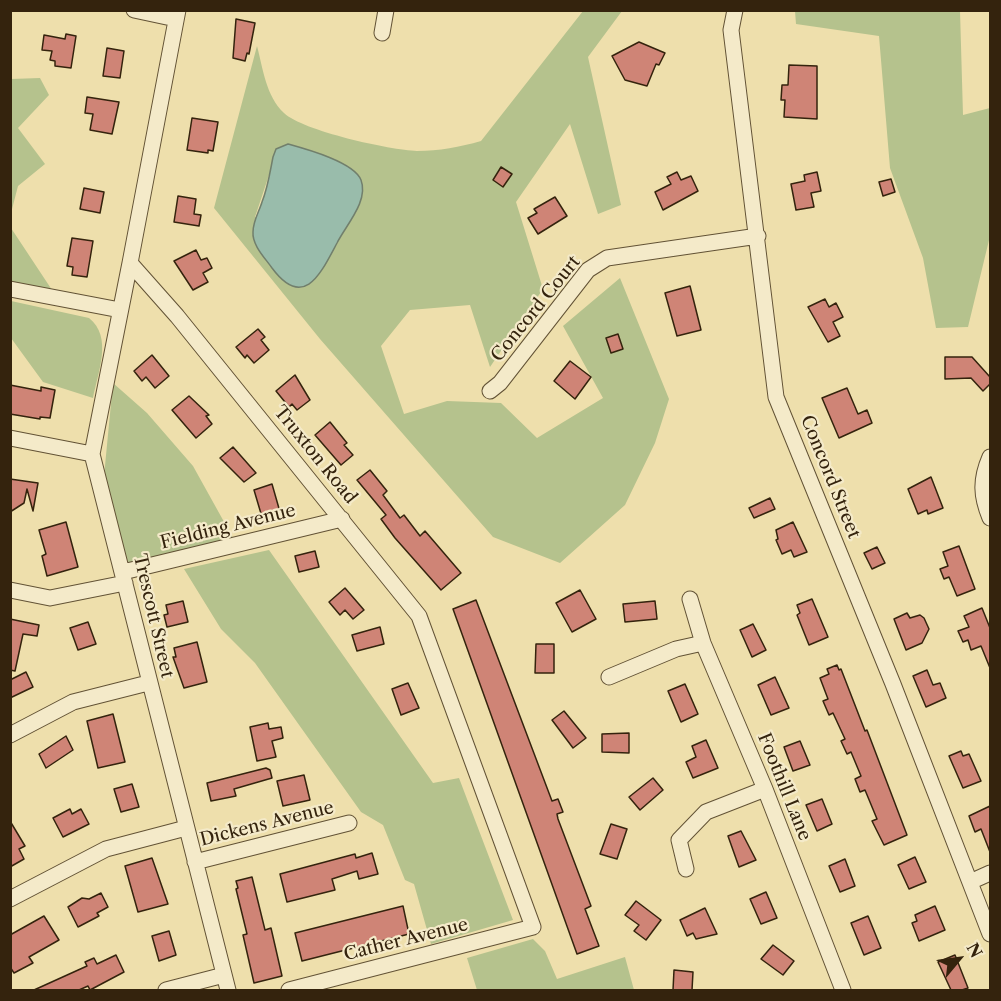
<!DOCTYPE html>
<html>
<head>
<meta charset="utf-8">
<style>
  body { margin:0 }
  #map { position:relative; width:1001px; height:1001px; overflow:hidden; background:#eedfac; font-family:"Libre Caslon Text",serif }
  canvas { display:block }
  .frame { position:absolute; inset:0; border:12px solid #34230d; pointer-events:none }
  .north { position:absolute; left:929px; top:929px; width:60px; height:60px; -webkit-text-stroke:4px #f4eac9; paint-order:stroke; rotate:61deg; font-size:16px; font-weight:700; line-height:24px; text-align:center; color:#34230d }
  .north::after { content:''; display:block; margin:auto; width:21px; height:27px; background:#34230d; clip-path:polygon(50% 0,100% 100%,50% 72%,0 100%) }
</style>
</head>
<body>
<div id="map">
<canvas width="1001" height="1001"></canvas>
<div class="frame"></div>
<div class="north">N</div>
</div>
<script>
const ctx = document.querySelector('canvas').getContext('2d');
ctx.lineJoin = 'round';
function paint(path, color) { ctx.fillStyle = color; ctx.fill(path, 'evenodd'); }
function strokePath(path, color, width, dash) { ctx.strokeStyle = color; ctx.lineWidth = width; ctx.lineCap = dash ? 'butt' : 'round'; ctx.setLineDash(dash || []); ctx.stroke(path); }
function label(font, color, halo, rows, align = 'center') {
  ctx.font = font + ' "Libre Caslon Text",serif'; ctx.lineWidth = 4.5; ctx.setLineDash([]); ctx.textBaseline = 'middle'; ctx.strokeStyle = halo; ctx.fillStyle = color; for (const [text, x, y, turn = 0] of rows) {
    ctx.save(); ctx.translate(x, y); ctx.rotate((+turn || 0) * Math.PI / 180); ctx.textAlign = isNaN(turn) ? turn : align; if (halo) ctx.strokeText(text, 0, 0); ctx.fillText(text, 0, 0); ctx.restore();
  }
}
paint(new Path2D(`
  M583 11H622L588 57 621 205 598 214 570 124 516 202 543 289 490 367 470 305 410 310 381 346 404 414 447 401 501 403 537 438 603 398 563 326 620 278 669 399 655 443 625 505 560 563 493 537 320 339 214 208 257 46C263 69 266 96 284 113 303 131 390 150 417 151 439 151 460 147 481 141ZM269 175 356 212 339 239 255 217Z
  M795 11H960L963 115 990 108V236L968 327 936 328 923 258 890 168 879 36 796 24Z
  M40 78 49 95 18 128 45 164 18 186 11 213V79Z
  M11 228 52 290 11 282Z
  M11 301 89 318C113 337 98 372 93 398L43 382 11 338Z
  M113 383 147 413 193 466 233 538 128 568 104 476Z
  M269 550 433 783 459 778 513 920 431 944 414 884 405 880 383 825 361 812 255 663 221 629 184 569Z
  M533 939 545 951 557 979 625 957 634 990H477L467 958Z`), '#b5c28d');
const water = new Path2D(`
  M288 144C306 149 354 162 361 180 369 201 346 225 337 243 321 273 304 311 272 268 265 258 252 245 253 232 253 221 259 212 262 202 268 187 270 172 273 157L276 149Z`);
paint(water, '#99bcab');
strokePath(water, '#717f6c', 1.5);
const building = new Path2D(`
  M236 19 255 23 249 54 247 53 245 61 233 58Z
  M66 34 76 36 71 68 55 66V61L50 60 52 51 42 50 44 35 65 39Z
  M639 42 665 53 659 65 656 64 647 86 625 80 612 56Z
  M107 48 124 51 120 78 103 76Z
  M789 65 817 66V119L784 117 785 100H781L782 85H788Z
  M87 97 119 102 112 134 90 130 93 114 85 113Z
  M192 118 218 122 213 151 208 150V153L187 150Z
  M501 167 512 174 503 187 493 180Z
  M677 172 681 180 691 176 698 191 663 210 655 192 671 184 667 177Z
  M817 172 821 191 811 193 814 207 796 210 791 184 805 181 804 175Z
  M891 179 895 192 883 196 879 182Z
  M84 188 104 192 100 213 80 209Z
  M178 196 196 199 194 214 201 215 199 226 174 222Z
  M555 197 567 216 538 234 528 218 537 213 534 209Z
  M72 238 93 241 87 277 72 275 73 267 67 266Z
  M196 250 201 260 207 258 212 268 203 273 208 282 193 290 174 261Z
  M690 286 701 330 677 336 665 293Z
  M825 299 829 307 836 303 843 317 833 322 840 336 828 342 808 307Z
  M258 329 265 337 261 340 269 350 254 363 247 355 245 358 236 347Z
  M618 334 623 349 611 353 606 338Z
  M152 355 169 376 155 388 146 377 142 381 134 371Z
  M945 357H972L990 377V384L983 391 971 378 945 379Z
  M570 361 591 377 575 399 554 381Z
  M295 375 310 400 297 410 292 404 289 407 276 391Z
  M10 385 41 391V387L55 390 50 418 40 417V419L10 414Z
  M847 388 858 414 867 410 872 423 839 438 822 398Z
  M189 396 209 415 206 416 212 424 196 438 172 410Z
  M330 422 347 443 344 445 353 455 341 465 315 435Z
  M233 447 256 473 244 482 220 458Z
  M370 470 387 491 383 495 400 518 404 515 420 536 425 531 461 573 441 590 395 538 381 519 386 515 357 480Z
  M931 477 943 508 928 514 927 510 918 514 908 489Z
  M10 479 38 483 33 511 27 489 24 503 10 512Z
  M272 484 280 512 262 517 254 490Z
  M770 498 775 509 754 518 749 508Z
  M66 522 78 567 47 576 42 556 46 554 39 530Z
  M793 522 807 552 794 557 791 550 782 554 776 540 778 539 776 530Z
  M959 546 975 589 957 596 949 577 944 579 940 569 948 566 943 552Z
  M877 547 885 563 872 569 864 553Z
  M315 551 319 567 299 572 295 556Z
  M345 588 364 610 353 619 345 610 340 615 329 602Z
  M580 590 596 619 572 632 556 603Z
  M812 599 828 637 809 645 797 615 800 613 797 605Z
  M476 600 552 801 558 799 563 812 557 814 558 819 591 906 585 909 599 946 577 954 453 609Z
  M183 601 188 622 167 627 164 615 168 614 166 605Z
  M655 601 657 619 625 622 623 604Z
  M982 608 990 628V668L981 646 971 650 968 640 963 642 958 631 969 627 964 616Z
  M907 613 910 618 920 615 924 618 929 629 922 643 906 650 894 619Z
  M10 619 39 625 37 636 23 634 15 671 10 670Z
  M88 622 96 644 78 650 70 628Z
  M753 624 766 650 752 657 740 630Z
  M380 627 384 644 357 651 352 635Z
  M197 642 207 682 184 688 173 657H176L174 648Z
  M536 644H554V673H535Z
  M837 665 839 670 841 669 865 731 867 730 907 835 884 845 872 821 877 819 865 790 860 792 855 779 861 776 851 752 847 754 841 741 845 739 833 713 829 715 823 701 828 699 820 678 829 674 827 669Z
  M927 670 933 685 940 683 946 698 926 707 913 676Z
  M26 672 33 687 10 698V680Z
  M775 677 789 708 771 715 758 685Z
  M408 683 419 708 401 715 392 689Z
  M685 684 698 714 681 722 668 691Z
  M564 711 586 738 573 748 552 720Z
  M113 714 125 762 98 768 87 721Z
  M268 723 269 729 281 727 283 738 272 741 276 757 257 761 250 727Z
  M629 733V753L602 752V734Z
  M66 736 73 750 46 768 39 754Z
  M706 740 718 768 693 778 686 762 696 757 692 746Z
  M800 741 810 765 793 771 784 747Z
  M961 751 963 756 969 754 981 781 963 788 949 756Z
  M266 768 270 770 272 778 234 789 236 796 211 801 207 783Z
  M304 775 310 800 283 806 277 781Z
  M653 778 663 790 640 810 629 797Z
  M132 784 139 807 121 812 114 789Z
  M822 799 832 824 817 831 806 805Z
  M990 806V852L981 829 975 832 969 816Z
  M70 809 72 814 81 809 89 824 63 837 53 818Z
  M10 821 25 846 19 849 24 859 10 867Z
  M611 824 627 829 617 859 600 854Z
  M741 831 756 860 739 867 728 836Z
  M372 853 378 874 359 879 357 871 332 879 335 890 287 902 280 874 355 854 356 858Z
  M915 857 926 882 909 889 898 865Z
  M152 858 168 904 138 912 125 866Z
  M845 859 855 886 840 892 829 866Z
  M252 877 265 930 271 928 282 976 254 983 243 935 247 934 236 889 238 888 236 881Z
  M766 892 777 918 761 924 750 899Z
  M101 893 108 907 97 913 99 916 78 927 68 907 82 898 89 899Z
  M636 901 661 920 646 940 634 931 639 925 625 915Z
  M403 906 409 934 302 961 295 933Z
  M935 906 945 930 919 941 912 923 917 921 915 915Z
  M705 908 717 934 696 939 693 933 687 936 680 920Z
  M44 916 59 940 29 957 33 963 14 973 10 967V935Z
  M868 916 881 948 864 955 851 923Z
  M169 931 176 955 159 961 152 936Z
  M773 945 794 961 783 975 761 959Z
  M116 955 124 972 90 990 88 986 79 990H34L87 966 85 962 94 958 97 964Z
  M955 955 968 988 962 990H951L938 962Z
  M674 970 693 972 692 990H673Z`);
paint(building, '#cf8476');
strokePath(building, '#34230d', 1.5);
const minor = new Path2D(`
  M134 10 176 19
  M178 10 130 263 177 316 419 616 533 927 289 990
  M735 10 731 30 776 397 893 684 990 934
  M382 33 386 10
  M130 263 92 454 228 990
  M10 289 120 310
  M490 391 500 383 588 270 607 258 758 236
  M10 438 92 454
  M990 457C980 480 981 496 990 518
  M123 572 342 519
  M10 590 50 598 125 583
  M690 599 703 643 765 789 843 990
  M609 677 676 649 703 643
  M10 735 73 702 148 683
  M195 862 349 823
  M686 869 679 840 706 812 765 789
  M970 882 990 873
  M10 899 106 849 186 828
  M166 990 224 975`);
strokePath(minor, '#625235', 17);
strokePath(minor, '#f4eac9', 15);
label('18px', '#34230d', '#f4eac9', [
  ["Concord Court",536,309,-51],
  ["Truxton Road",315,455,51],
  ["Concord Street",830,477,68],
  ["Fielding Avenue",228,527,-14],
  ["Trescott Street",153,616,77],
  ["Foothill Lane",784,787,68],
  ["Dickens Avenue",267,824,-14],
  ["Cather Avenue",406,940,-14]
]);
</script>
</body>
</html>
